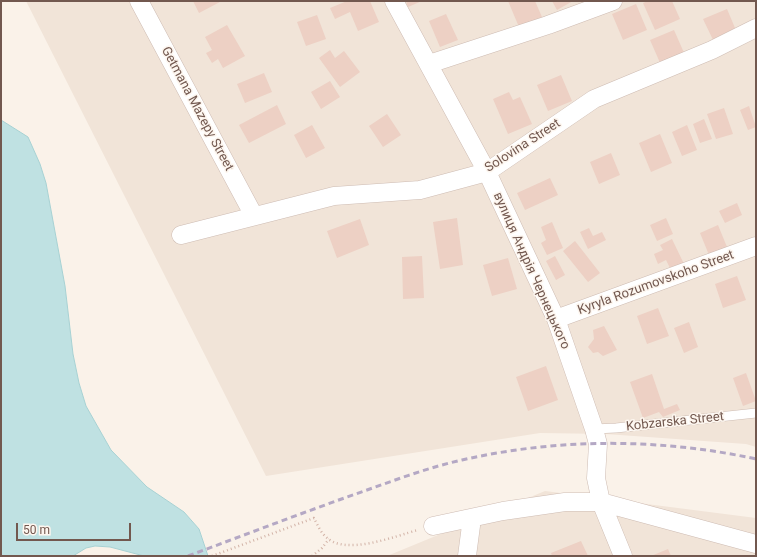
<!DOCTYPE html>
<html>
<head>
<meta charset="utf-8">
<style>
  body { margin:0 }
  #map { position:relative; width:757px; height:557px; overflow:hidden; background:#faf2e9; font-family:Roboto,sans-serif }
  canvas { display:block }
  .frame { position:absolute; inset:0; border:2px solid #72584f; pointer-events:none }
  .scale { position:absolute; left:16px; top:523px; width:115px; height:18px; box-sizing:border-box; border:2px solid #72584f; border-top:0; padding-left:5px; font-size:12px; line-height:14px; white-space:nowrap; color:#72584f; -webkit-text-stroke:3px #fdf6ef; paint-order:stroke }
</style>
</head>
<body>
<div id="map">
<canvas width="757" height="557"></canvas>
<div class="frame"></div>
<div class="scale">50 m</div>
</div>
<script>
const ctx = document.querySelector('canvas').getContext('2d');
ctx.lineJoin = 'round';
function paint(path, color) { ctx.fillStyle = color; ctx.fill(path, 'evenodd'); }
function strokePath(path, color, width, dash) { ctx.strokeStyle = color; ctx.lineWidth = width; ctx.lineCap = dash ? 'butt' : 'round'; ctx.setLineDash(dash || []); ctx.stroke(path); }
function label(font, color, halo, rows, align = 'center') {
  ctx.font = font + ' Roboto,sans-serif'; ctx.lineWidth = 3; ctx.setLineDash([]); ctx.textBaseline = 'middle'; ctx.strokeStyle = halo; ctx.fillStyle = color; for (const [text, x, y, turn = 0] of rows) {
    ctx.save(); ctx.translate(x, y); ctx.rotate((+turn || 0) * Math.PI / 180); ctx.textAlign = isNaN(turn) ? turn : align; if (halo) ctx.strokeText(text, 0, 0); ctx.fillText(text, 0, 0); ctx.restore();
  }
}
paint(new Path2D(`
  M26 1H756V447L746 444 606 434 540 433 266 476Z
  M545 491 756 518V556H387Z`), '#f1e4d8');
const water = new Path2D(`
  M1 120 28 137 40 164 46 183 65 286 73 354 79 383 86 406 111 450 147 487 184 512 199 529 208 556H144L110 547 95 546 86 548 73 556H1Z`);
paint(water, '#bfe1e2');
strokePath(water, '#a7d1d3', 1);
paint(new Path2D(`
  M193 1H219L220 2 199 13Z
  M347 1H370L379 22 358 31 350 12 335 19 330 8Z
  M406 1H422L408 7Z
  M508 1H535L542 17 519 27Z
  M552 1H573L557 10Z
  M648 1H672L680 19 655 30 643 3Z
  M636 4 647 30 623 40 612 14Z
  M727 9 738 35 715 44 703 19Z
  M446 14 458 40 440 47 429 21Z
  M317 15 326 39 306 46 297 22Z
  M227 25 245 56 223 68 218 59 212 63 206 53 212 50 205 37Z
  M674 30 685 55 661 65 650 40Z
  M330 50 335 58 344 51 360 72 340 87 319 58Z
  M264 73 272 92 245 103 237 84Z
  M561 75 572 101 548 111 537 85Z
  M330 81 340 97 321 109 311 92Z
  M509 92 513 100 520 97 532 124 508 134 493 99Z
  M277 105 286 124 249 143 239 125Z
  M749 106 756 127 748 130 740 110Z
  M724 108 733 134 716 139 707 114Z
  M387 114 401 135 383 147 369 126Z
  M704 119 712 139 700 143 693 124Z
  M312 125 325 148 306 158 294 135Z
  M687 125 697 150 682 156 672 132Z
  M660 134 672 163 651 172 639 143Z
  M611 153 620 175 599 184 590 162Z
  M550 178 558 195 525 210 517 193Z
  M737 203 742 215 725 223 719 211Z
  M457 218 463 265 440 269 433 222Z
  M666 218 673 234 657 241 650 225Z
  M360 219 369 245 337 258 327 231Z
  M552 222 563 248 547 255 541 243 546 240 541 227Z
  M718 225 727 247 709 255 700 233Z
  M589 228 593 236 602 232 606 240 588 249 580 232Z
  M672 239 684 264 671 270 666 260 658 264 654 254 663 250 660 245Z
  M575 241 600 273 588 282 563 251Z
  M422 256 424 298 403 299 402 257Z
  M555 256 565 275 556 280 546 261Z
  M508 258 517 289 492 296 483 265Z
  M737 276 746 300 723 308 715 284Z
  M658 308 669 336 647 344 637 316Z
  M689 322 698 347 684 353 674 328Z
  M604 326 617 350 603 356 598 352 593 353 588 347 594 339 593 330Z
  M546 366 558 400 528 411 516 377Z
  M746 373 756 401 743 406 733 378Z
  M652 374 664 409 677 404 680 410 663 417 659 412 643 418 630 382Z
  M581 541 588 556H552L551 553Z
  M668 549 671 556H651Z`), '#edd0c4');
const lane = new Path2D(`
  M594 429 616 428 756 413`);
const street = new Path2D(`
  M139 1 254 216
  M394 1 487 172 556 319 594 429 598 444 596 478 601 502 623 556
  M429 64 548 25 613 1
  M181 235 334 196 420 190 487 172 594 99 712 50 756 28
  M556 319 756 246
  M433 526 503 511 565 502H601L756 544
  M467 556 472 518`);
strokePath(lane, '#cebcb3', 10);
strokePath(street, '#cebcb3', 19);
strokePath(new Path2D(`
  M212 556 314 518C317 524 320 531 325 536 344 557 395 536 418 530
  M312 556 322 548 329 539`), '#d2b3a7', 2.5, [1, 3]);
strokePath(lane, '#fff', 9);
strokePath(street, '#fff', 18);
strokePath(new Path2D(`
  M188 556C247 534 307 511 367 490 398 479 430 467 462 460 558 438 660 438 756 459`), '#b4a8c4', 3, [6, 4]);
label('13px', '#72584f', '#fdf6ef', [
  ["Getmana Mazepy Street",197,109,62],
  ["Solovina Street",523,146,-33],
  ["вулиця Андрія Чернецького",531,271,66],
  ["Kyryla Rozumovskoho Street",656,283,-20],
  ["Kobzarska Street",675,422,-6]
]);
</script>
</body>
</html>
